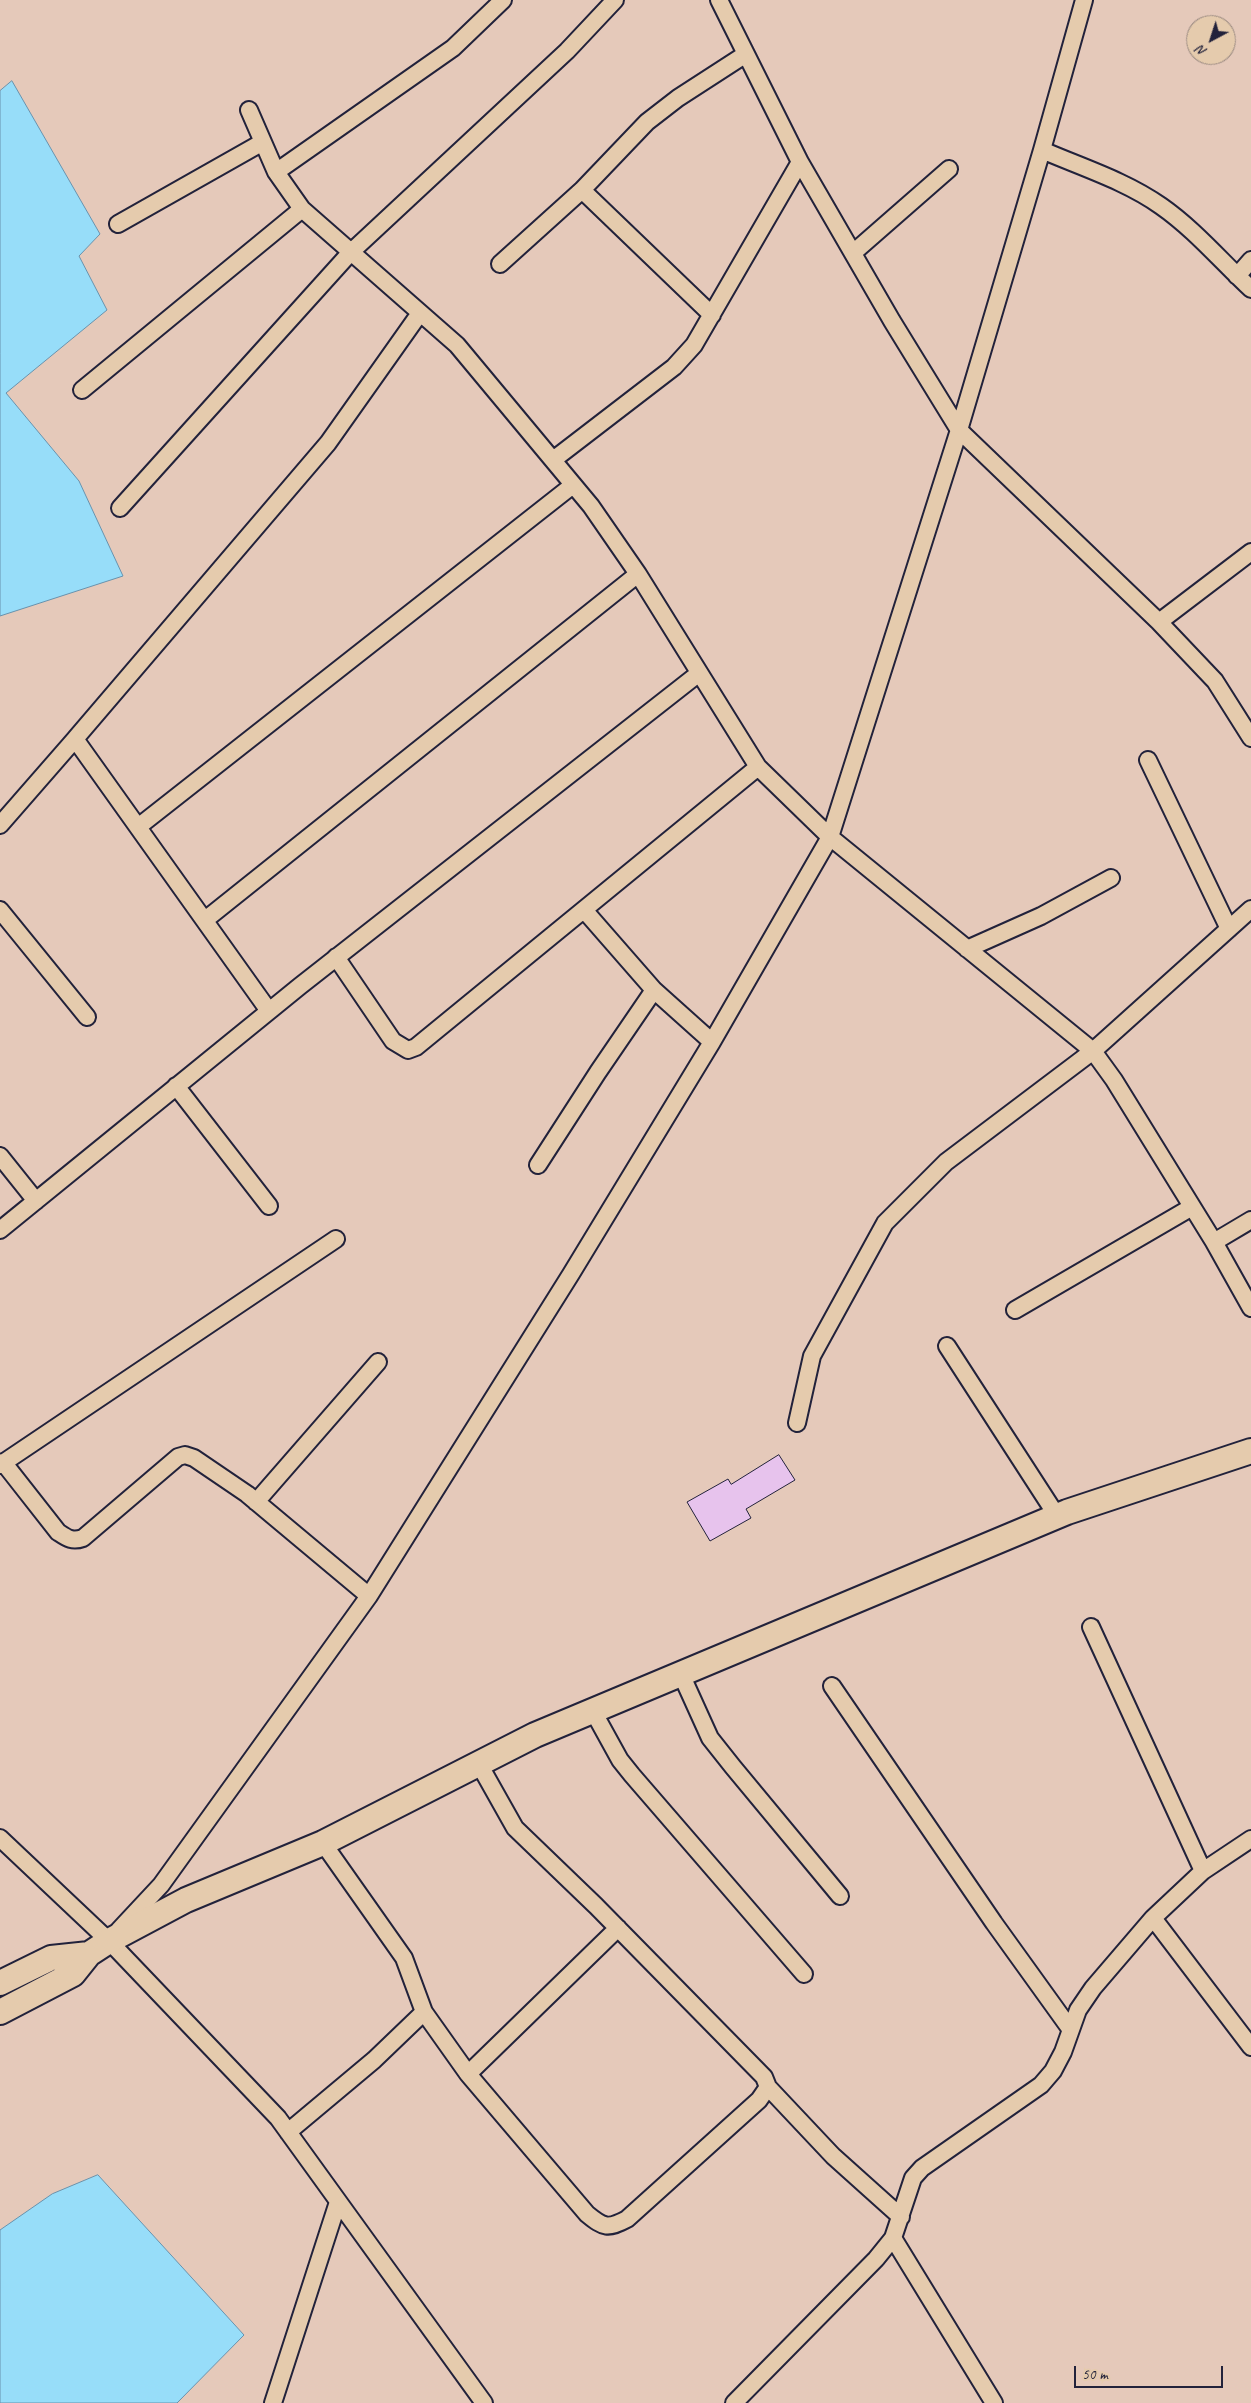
<!DOCTYPE html>
<html>
<head>
<meta charset="utf-8">
<style>
  body { margin:0 }
  #map { position:relative; width:1251px; height:2403px; overflow:hidden; background:#e5c9ba; font-family:Caveat,sans-serif }
  canvas { display:block }
  .north { position:absolute; left:1186px; top:15px; width:50px; height:50px; box-sizing:border-box; background:#e5cbad; border:1px solid #97877f; border-radius:50%; rotate:220deg; font-size:14px; font-weight:700; line-height:20px; text-align:center; color:#22223b }
  .north::after { content:''; display:block; margin:auto; width:18px; height:22px; background:#22223b; clip-path:polygon(50% 0,100% 100%,50% 72%,0 100%) }
  .scale { position:absolute; left:1074px; top:2366px; width:149px; height:22px; box-sizing:border-box; border:2px solid #22223b; border-top:0; padding-left:6px; font-size:15px; line-height:18px; white-space:nowrap; color:#22223b; -webkit-text-stroke:4px #e5cbad; paint-order:stroke }
</style>
</head>
<body>
<div id="map">
<canvas width="1251" height="2403"></canvas>
<div class="north">N</div>
<div class="scale">50 m</div>
</div>
<script>
const ctx = document.querySelector('canvas').getContext('2d');
ctx.lineJoin = 'round';
function paint(path, color) { ctx.fillStyle = color; ctx.fill(path, 'evenodd'); }
function strokePath(path, color, width, dash) { ctx.strokeStyle = color; ctx.lineWidth = width; ctx.lineCap = dash ? 'butt' : 'round'; ctx.setLineDash(dash || []); ctx.stroke(path); }
const water = new Path2D(`
  M12 81 100 234 79 256 107 310 6 393 79 481 123 576 0 616V91Z
  M98 2175 244 2335 177 2403H0V2230L52 2194Z`);
paint(water, '#97ddf9');
strokePath(water, '#6892ad', 1);
const building = new Path2D(`
  M779 1455 795 1480 746 1509 751 1518 710 1541 687 1502 728 1479 731 1484Z`);
paint(building, '#e7c3ed');
strokePath(building, '#22223b', 1);
const street = new Path2D(`
  M719 0 800 162 892 321 959 430 1159 622 1215 681 1251 738
  M249 110 276 172 302 209 457 345 591 506 638 574 758 767 830 837 1093 1051 1114 1080 1214 1242 1251 1308
  M1042 150C1081 167 1126 181 1161 206 1194 229 1221 261 1251 289
  M276 172 453 48 503 0
  M582 190 712 315
  M118 224 263 142
  M853 253 949 169
  M500 264 582 190 647 122 678 98 746 54
  M1237 276 1251 260
  M82 390 302 209
  M553 460 674 367 694 345 800 162
  M120 508 350 253 567 51 615 0
  M1159 622 1251 552
  M1148 760 1229 929
  M0 825 75 739
  M138 827 573 485
  M0 910 87 1017
  M585 911 654 990 712 1042
  M205 920 638 574
  M967 949 1041 916 1111 878
  M336 957 393 1041 408 1050 416 1047 758 767
  M269 1011 75 739 328 443 420 313
  M176 1086 269 1206
  M0 1156 36 1201
  M538 1165 598 1072 654 990
  M0 1230 300 986 698 674
  M1214 1242 1251 1220
  M1015 1310 1192 1207
  M947 1346 1057 1516
  M797 1423 812 1356 885 1223 946 1162 1093 1051 1251 909
  M3 1462 58 1532C67 1538 72 1542 83 1538L178 1457 185 1455 194 1458 247 1494 369 1596
  M0 1465 336 1239
  M256 1502 378 1362
  M1091 1627 1203 1871
  M681 1674 710 1738 733 1767 840 1896
  M832 1686 994 1923 1071 2030
  M593 1711 620 1760 632 1775 804 1974
  M0 1838 109 1941 278 2118 484 2403
  M1251 1839 1203 1871 1153 1918 1251 2047
  M323 1843 404 1958 424 2012 468 2074 587 2214C604 2228 608 2229 627 2219L759 2100 768 2087 764 2077 596 1906 515 1828 479 1764
  M119 1930 161 1885 369 1596 571 1274 712 1042 830 837 959 430 1042 150 1084 0
  M468 2074 618 1928
  M768 2087 833 2156 901 2217
  M288 2132 374 2060 424 2012
  M893 2238 994 2403
  M273 2403 338 2202
  M734 2403 876 2259 893 2238 913 2178 922 2168 1041 2085 1053 2071 1063 2052 1078 2010 1093 1988 1153 1918`);
const secondary = new Path2D(`
  M0 1983 51 1958 89 1954
  M0 2012 73 1974 89 1954 109 1941 186 1900 323 1843 535 1735 1067 1512 1251 1451`);
strokePath(street, '#22223b', 20);
strokePath(secondary, '#22223b', 28);
strokePath(street, '#e5cbad', 16);
strokePath(secondary, '#e5cbad', 24);
</script>
</body>
</html>
